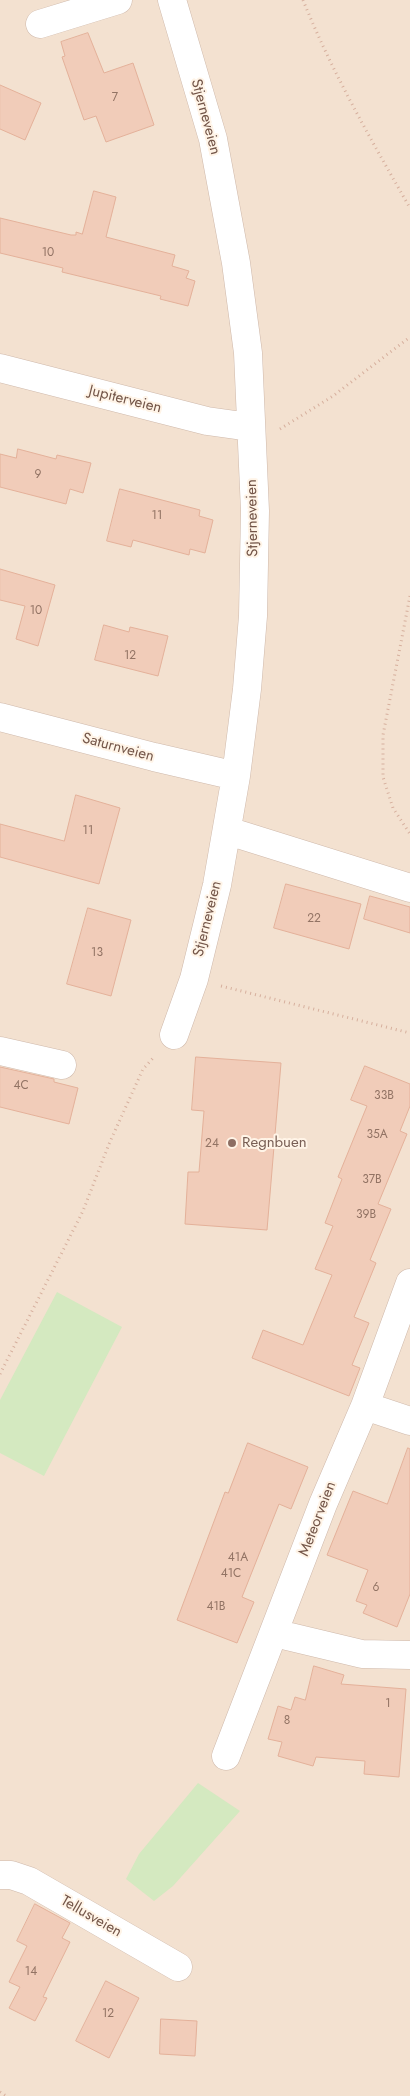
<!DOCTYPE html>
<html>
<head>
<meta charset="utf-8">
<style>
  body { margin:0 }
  canvas { display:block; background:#fcf0e1 }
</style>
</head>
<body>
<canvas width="410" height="2096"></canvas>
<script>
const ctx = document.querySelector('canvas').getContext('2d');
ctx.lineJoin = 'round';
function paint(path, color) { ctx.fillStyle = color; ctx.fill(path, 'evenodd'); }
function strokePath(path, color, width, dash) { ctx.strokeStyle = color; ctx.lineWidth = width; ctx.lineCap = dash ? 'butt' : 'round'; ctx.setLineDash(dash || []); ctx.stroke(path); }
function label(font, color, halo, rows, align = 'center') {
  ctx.font = font + ' Jost,sans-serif'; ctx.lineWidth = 4; ctx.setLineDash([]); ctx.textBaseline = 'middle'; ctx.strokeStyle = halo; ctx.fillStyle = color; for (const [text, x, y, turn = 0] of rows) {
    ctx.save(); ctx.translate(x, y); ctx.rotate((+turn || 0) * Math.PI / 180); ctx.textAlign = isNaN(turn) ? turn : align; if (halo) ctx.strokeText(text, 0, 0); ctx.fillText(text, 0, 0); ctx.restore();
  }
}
paint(new Path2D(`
  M0 0H410V2096H0Z`), '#f3e1d0');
paint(new Path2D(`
  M57 1292 122 1327 44 1476 0 1453V1400Z
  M198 1783 240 1811 173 1886 154 1901 126 1879 139 1854Z`), '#d4e9c0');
const building = new Path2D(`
  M88 33 104 73 133 63 154 125 106 142 96 116 84 120 62 57 65 56 61 42Z
  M0 85 41 103 25 140 0 129Z
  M94 191 116 197 106 237 175 255 172 266 189 271 186 278 195 281 188 306 160 299 161 296 62 272 63 268 0 253V218L71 235H76V232L82 234Z
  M18 449 56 459 57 455 91 463 83 493 70 489 66 504 0 487V454L16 458Z
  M120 489 200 510 199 516 213 520 205 553 190 549 189 555 133 540 131 547 107 541Z
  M0 569 55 585 38 646 16 639 25 606 0 600Z
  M104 625 129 632 130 627 168 636 158 676 95 660Z
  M76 795 120 808 99 884 0 857V824L64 841Z
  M286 884 361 904 349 949 274 928Z
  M370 896 410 907V933L364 919Z
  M88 908 131 920 111 996 67 984Z
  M196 1057 281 1063 267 1230 185 1224 188 1172H199L204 1111 192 1110Z
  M365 1066 410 1084V1106L400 1131 407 1134 378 1204 391 1209 370 1260 376 1263 354 1317 369 1323 352 1365 360 1368 349 1396 252 1358 263 1330 303 1345 332 1275 315 1269 333 1226 325 1223 342 1179 338 1177 367 1106 351 1100Z
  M0 1067 54 1079V1082L78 1088 69 1124 0 1107Z
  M248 1443 308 1467 291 1509 279 1504 242 1597 254 1602 237 1643 177 1620 225 1492 228 1493Z
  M408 1448 410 1449V1594L397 1627 363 1613 367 1605 356 1601 368 1570 327 1555 353 1491 387 1504Z
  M314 1666 344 1675 341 1684 406 1689 399 1777 364 1774 365 1761 316 1757 313 1766 278 1756 282 1742 268 1739 278 1706 291 1710 295 1697 305 1700Z
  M35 1904 70 1923 62 1938 70 1942 43 1997 47 1998 35 2021 9 2008 20 1987 9 1982 27 1946 17 1941Z
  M106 1981 139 1998 109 2058 76 2041Z
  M161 2019 197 2021 195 2056 160 2054Z`);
paint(building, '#f1ccb9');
strokePath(building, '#e4b19a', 1);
const minor = new Path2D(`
  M172 0 213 139 236 263 248 353 255 511 253 616 247 689 236 776 217 885 194 979 174 1035
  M40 24 118 0
  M0 368 207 421 250 427
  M0 717 154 757 236 776
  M228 831 410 888
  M0 1051 62 1065
  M365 1406 410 1421
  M274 1633 362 1654 410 1655
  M226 1756 323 1504 365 1406 410 1283
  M0 1875H11L29 1881 178 1967`);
strokePath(minor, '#cfb9ab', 29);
strokePath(new Path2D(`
  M303 0C332 72 371 140 410 208
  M280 429 333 396 410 337
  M410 596 383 735V777L393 808 410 834
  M221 986 410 1033
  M0 1374 83 1211 109 1144 143 1069 155 1056
  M0 2092 6 2096`), '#d6af9d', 3, [1, 4]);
strokePath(minor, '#fff', 28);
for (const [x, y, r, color] of [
  [232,1143,5,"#8d6e63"]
]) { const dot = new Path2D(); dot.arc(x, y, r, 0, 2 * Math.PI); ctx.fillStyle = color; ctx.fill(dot); strokePath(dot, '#fff4e7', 2); }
label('12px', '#927364', null, [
  ["7",115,98],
  ["10",48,253],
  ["9",38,475],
  ["11",157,516],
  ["10",36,611],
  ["12",130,656],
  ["11",88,831],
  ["22",314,919],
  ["13",97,953],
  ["4C",21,1086],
  ["33B",384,1096],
  ["35A",377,1135],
  ["24",212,1144],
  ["37B",372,1180],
  ["39B",366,1215],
  ["41A",238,1558],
  ["41C",231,1574],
  ["6",376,1588],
  ["41B",216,1607],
  ["1",388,1704],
  ["8",287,1721],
  ["14",31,1972],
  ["12",108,2014]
]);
label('15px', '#735548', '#fff4e7', [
  ["Stjerneveien",205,117,75],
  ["Jupiterveien",125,400,14],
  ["Stjerneveien",253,518,-91],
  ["Saturnveien",118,748,15],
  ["Stjerneveien",208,919,-76],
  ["Meteorveien",318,1519,-69],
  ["Tellusveien",91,1917,30]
]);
label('15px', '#785e54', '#fff4e7', [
  ["Regnbuen",242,1143]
], 'left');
</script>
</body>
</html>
